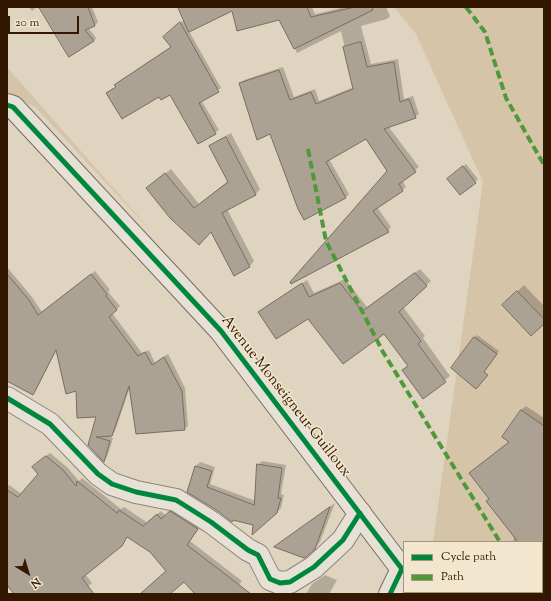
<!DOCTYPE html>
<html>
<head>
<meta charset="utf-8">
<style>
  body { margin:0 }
  #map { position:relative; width:551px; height:601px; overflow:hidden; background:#dfd4c0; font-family:"Sorts Mill Goudy",serif }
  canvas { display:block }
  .frame { position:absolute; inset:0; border:8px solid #321801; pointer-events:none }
  .legend { position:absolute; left:403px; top:541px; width:140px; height:52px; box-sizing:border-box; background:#f3e6ce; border:1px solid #a6947c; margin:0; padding:5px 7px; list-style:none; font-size:12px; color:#321801 }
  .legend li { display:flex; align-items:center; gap:8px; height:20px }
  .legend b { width:20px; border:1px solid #a6947c }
  .north { position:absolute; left:8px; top:553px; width:40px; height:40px; -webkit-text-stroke:3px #f3e6ce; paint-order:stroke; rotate:142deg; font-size:11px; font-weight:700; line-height:16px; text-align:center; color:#321801 }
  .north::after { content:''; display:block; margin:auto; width:14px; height:18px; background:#321801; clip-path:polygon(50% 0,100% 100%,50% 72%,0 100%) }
  .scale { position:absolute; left:8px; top:16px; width:71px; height:18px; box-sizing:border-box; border:2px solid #321801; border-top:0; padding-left:5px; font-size:12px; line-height:14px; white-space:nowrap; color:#321801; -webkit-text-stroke:3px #f3e6ce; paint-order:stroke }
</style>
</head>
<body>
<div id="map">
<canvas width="551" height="601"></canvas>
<div class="frame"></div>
<ul class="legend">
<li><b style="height:5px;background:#00873e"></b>Cycle path</li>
<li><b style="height:5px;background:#509939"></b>Path</li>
</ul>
<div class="north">N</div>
<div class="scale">20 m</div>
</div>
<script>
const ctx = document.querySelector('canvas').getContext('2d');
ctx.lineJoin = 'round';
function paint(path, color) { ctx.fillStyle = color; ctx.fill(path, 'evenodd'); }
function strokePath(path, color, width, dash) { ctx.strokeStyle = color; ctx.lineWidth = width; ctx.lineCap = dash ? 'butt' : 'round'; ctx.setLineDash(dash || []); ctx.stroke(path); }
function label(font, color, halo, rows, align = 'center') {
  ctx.font = font + ' "Sorts Mill Goudy",serif'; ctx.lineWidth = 3; ctx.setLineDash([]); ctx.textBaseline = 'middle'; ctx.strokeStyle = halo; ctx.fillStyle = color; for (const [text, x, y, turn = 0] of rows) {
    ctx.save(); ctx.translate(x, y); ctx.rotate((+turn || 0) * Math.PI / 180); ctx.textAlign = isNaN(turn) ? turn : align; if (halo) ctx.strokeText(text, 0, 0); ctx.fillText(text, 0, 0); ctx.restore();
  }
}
paint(new Path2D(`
  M394 7H544V594H426V592H542V542H433L483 182 416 34Z
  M7 67 153 233 35 107 7 94Z`), '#d5c4a8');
paint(new Path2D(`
  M29 7H37L32 11Z
  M40 7H92L98 22 95 25 88 27 96 38 94 41Z
  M179 7H312L315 14 345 7H386L390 16 387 19 361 26 371 64 398 59 404 99 413 96 419 114 415 117 388 126 419 167 402 180 406 187 402 190 377 207 391 227 388 231 291 282 388 171 366 137 329 159 349 194 346 197 305 219 271 132 240 84 244 80 283 67 294 97 315 89 319 101 354 87 341 31 297 53 280 18 233 9 189 31 221 88 201 100 219 130 198 143 170 94 160 96 108 93 116 87 115 85 118 82 172 46 167 34 184 20Z
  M231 133 260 189 256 194 227 209 254 261 250 266 235 274 211 231 152 184 171 169 199 204 228 181 210 146 215 142Z
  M466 164 478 179 460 194 451 176Z
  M7 267 32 297 42 312 95 271 110 290 108 292 120 306 112 313 142 353 149 350 155 363 168 354 185 388 188 426 184 429 130 387 115 431 112 435H105L113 438 107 457 104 460 89 445 98 416 77 390 56 350 36 390 32 394 7 380Z
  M420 269 431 281 403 307 425 336 423 338 450 376 423 397 404 370 409 365 385 333 308 317 259 312 264 308 307 280 314 293 345 279 367 307Z
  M524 285 544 306V323L503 305Z
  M477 335 499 351 483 373 474 338Z
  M526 406 544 418V571L542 572V542H513L514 535 510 441 521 410Z
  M50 453 67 467 79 481 82 478 121 509 124 507 148 523 161 511 166 516 174 508 201 525 190 541 242 581 232 594H197L184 580 168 594H144L167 570 151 552 128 536 121 545 85 574 92 583 79 594H15L10 587 7 589V487L9 485 22 494 39 474 37 463Z
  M262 461 286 465 281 494 284 495 281 508 277 512 254 524 218 511 188 492 196 466 200 462 215 467 210 484 256 501 258 465Z
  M335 503 320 542 314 549 276 547 282 541Z
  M325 575 337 580 329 594H306L312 584Z
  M514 592H541V594H514Z`), '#0003');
const building = new Path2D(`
  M39 7H88L95 26 85 30 94 41 69 57Z
  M178 7H307L311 17 355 7H372L373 10 294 49 279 20 237 31 232 11 189 32Z
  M180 22 219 92 199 103 216 134 198 144 170 95 161 100 159 97 122 119 106 93 116 87 114 85 171 47 163 37Z
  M361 42 367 67 394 62 400 102 409 99 416 118 384 129 416 172 399 184 403 191 373 211 389 232 291 284 290 282 387 171 366 139 326 162 346 198 304 220 298 209 270 134 257 140 239 83 279 70 290 100 311 92 316 104 353 89 343 47Z
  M226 137 256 195 222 213 250 267 234 276 211 232 199 245 170 218 146 188 165 173 194 208 228 182 209 146Z
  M463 166 476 183 460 195 447 179Z
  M415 273 427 286 399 312 421 341 418 344 446 382 423 399 402 370 408 366 384 334 343 364 308 319 276 339 258 312 302 283 309 297 340 283 362 311Z
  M7 274 29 300 38 315 91 274 107 294 106 296 117 310 109 317 138 356 145 352 152 365 164 357 182 391 185 430 136 434 129 386 112 436 96 437 110 441 104 462 88 445 96 417 77 418 76 391 66 394 56 350 33 395 7 381Z
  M517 291 544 319V324L531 336 502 305Z
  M474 337 497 354 484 372 488 375 476 389 451 368Z
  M521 410 544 426V542H518L486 501 489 499 469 473 509 442 502 437Z
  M46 456 63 470 76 486 77 481 117 513 119 510 143 526 157 514 161 519 170 511 198 529 187 545 251 594H195L184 582 170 594H140L166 571 150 552 127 537 122 546 82 578 94 594H14L7 585V490L18 497 38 474 32 467Z
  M257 464 282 468 278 498H281L277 513 252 535 253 525 233 520 232 522 218 511 187 492 195 466 212 471 207 487 254 505Z
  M330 507 315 549 306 557 304 558 274 547Z`);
paint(building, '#aca293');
strokePath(building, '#776d60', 1);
const street = new Path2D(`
  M7 398 50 424 98 474 112 484 136 492 176 500 211 522 248 550 258 555 270 579 280 583 290 582 314 567 343 540 360 513
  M542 585H544`);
const secondary = new Path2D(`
  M7 105 13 107 221 331 402 569 390 594`);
strokePath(street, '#908678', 24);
strokePath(secondary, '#776d60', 24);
strokePath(street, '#e6e0d6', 22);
strokePath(secondary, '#e6e0d6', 22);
strokePath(new Path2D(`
  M466 7 485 32 506 98 544 165
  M308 149 326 241 383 352 500 542`), '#509939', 4, [8, 4]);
strokePath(new Path2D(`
  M7 105 13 107 221 331 402 569 390 594
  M7 398 50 424 98 474 112 484 136 492 176 500 211 522 248 550 258 555 270 579 280 583 290 582 314 567 343 540 360 513`), '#00873e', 5);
label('15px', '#321801', '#f3e6ce', [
  ["Avenue Monseigneur Guilloux",285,397,52]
]);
</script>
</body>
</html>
